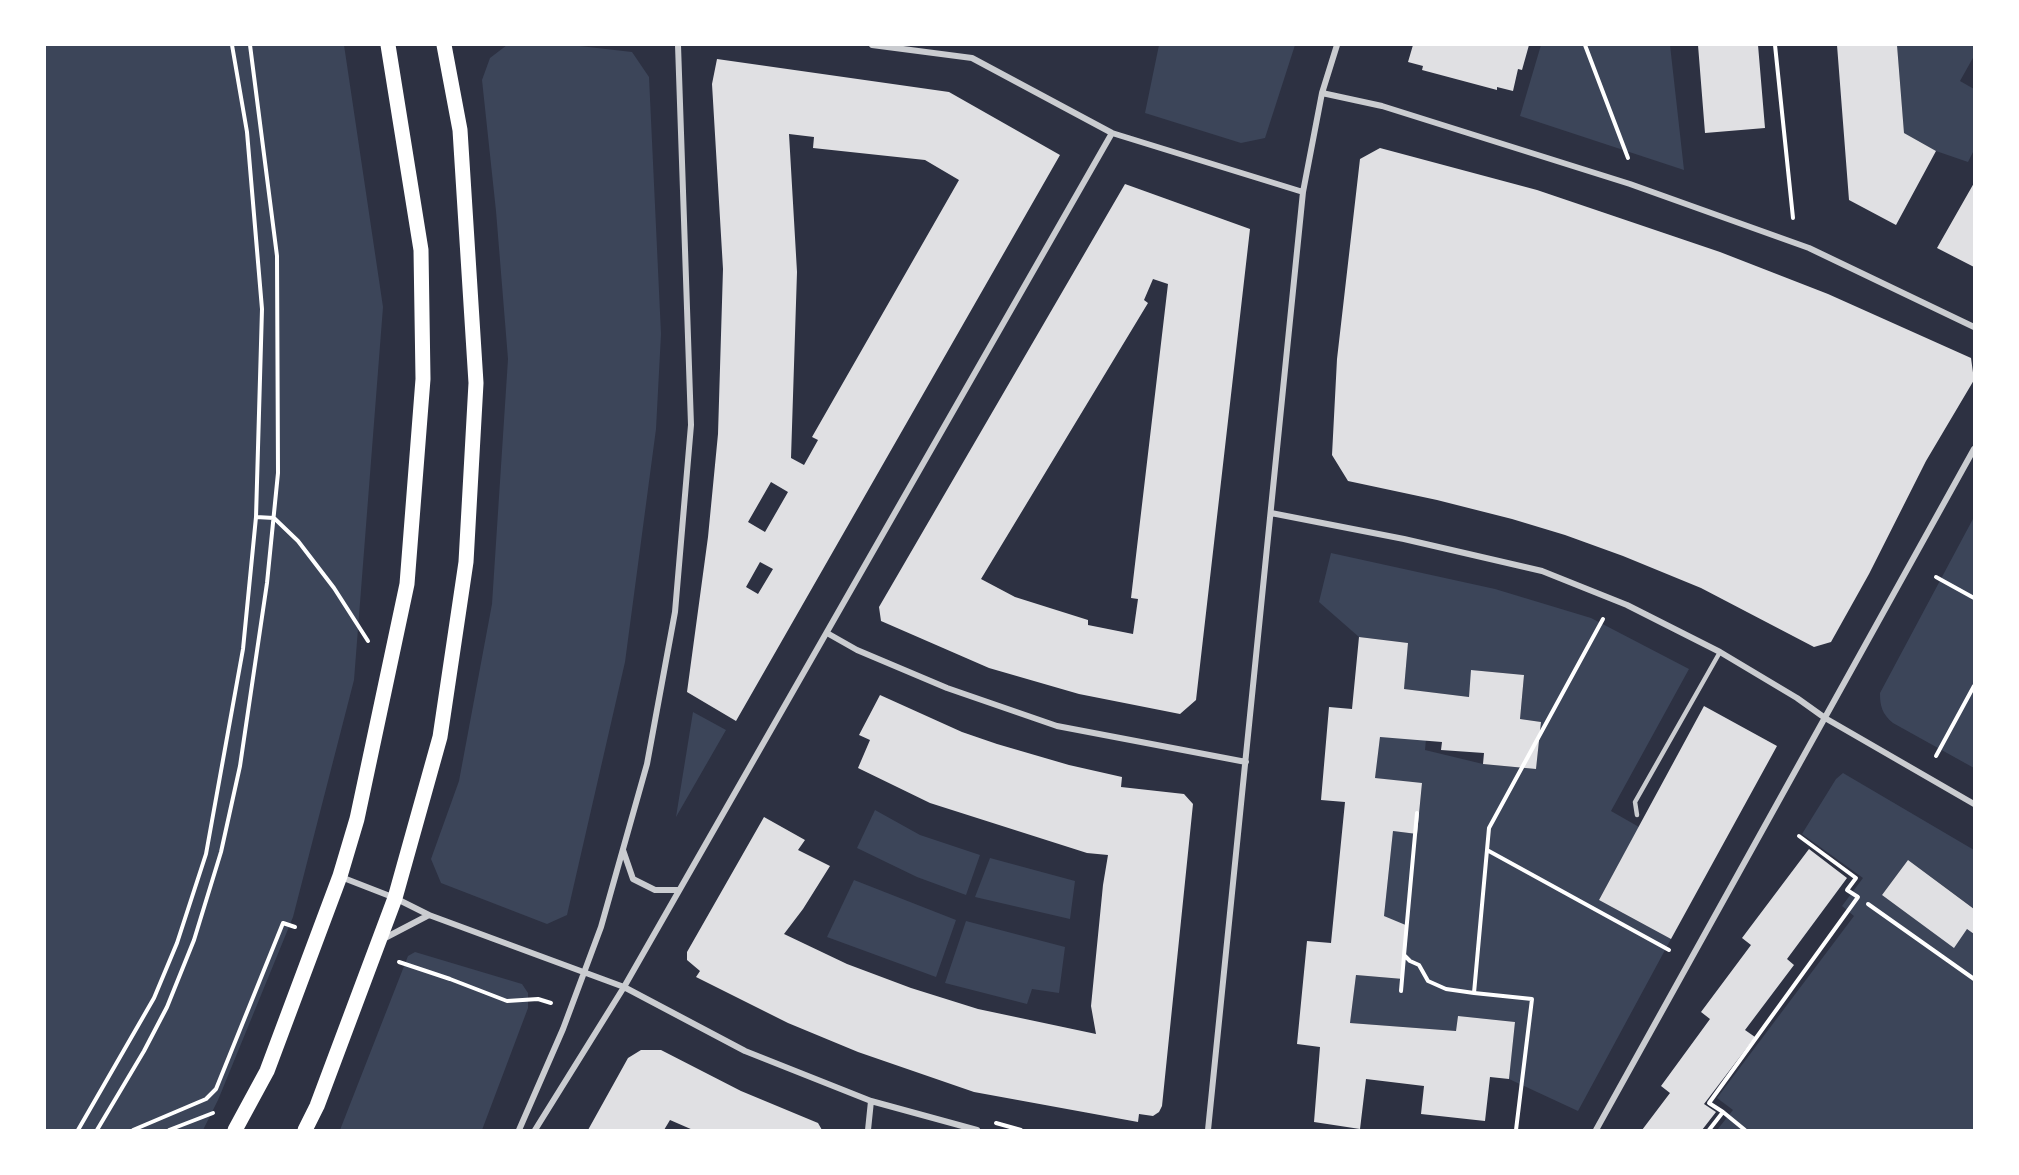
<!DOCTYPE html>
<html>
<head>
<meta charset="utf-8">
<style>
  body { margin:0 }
  #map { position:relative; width:2019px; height:1175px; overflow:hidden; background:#2d3142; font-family:Raleway,sans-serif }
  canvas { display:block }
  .frame { position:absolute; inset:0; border:46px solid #fff; pointer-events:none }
</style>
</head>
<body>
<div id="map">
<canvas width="2019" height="1175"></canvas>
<div class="frame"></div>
</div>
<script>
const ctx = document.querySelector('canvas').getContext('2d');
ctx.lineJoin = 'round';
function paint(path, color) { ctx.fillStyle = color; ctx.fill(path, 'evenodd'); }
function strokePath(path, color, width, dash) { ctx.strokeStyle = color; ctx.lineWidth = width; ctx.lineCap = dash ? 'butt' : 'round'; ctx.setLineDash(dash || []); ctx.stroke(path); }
paint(new Path2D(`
  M45 45H344L383 307 354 680 293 917 218 1100 203 1130H45Z
  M507 45H571L632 52 649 77 661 334 656 429 625 662 567 915 547 924 441 883 431 859 459 781 492 604 508 359 496 211 482 80 490 58Z
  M1159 45H1295L1265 138 1241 143 1145 113Z
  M1541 45H1670L1684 170 1520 116Z
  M1897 45H1974V56L1960 81 1974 89V150L1968 162 1936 151 1904 133Z
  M1974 517V768L1893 723C1882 714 1880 706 1880 693Z
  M1331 553 1495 589 1591 618 1689 669 1611 811 1639 827 1599 900 1671 939 1578 1111 1509 1079 1515 1022 1458 1016 1456 1031 1350 1023 1356 975 1402 979 1408 927 1384 916 1393 831 1417 834 1422 784 1375 778 1380 737 1426 739 1425 750 1483 764 1536 769 1541 722 1520 719 1524 675 1472 670 1469 697 1404 689 1408 643 1359 637 1319 602Z
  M693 712 726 730 676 817Z
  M1843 773 1974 850 1973 908 1908 860 1882 895 1954 947 1967 929 1974 934V1130H1717L1733 1110 1717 1098 1854 916 1842 906 1863 878 1802 834 1836 779Z
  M875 810 920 835 980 855 966 895 917 877 857 848Z
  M990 858 1075 881 1070 919 975 897Z
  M854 880 956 920 936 977 827 937Z
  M966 921 1065 947 1059 993 1032 989 1027 1004 945 983Z
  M415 952 522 984 528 993V1008L482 1130H340L408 956Z`), '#3c4559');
paint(new Path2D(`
  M1413 45H1529L1522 70 1518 69 1513 91 1497 87V90L1422 70 1423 66 1408 62Z
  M1698 45H1758L1765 128 1705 133Z
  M1837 45H1897L1904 133 1936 151 1896 225 1849 200Z
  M717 59 949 92 1060 155 736 721 687 692 708 537 718 434 723 269 712 84ZM789 134 814 137 813 148 925 160 959 180 812 437 818 440 804 465 791 458 797 272ZM771 482 788 492 765 532 748 522ZM760 562 773 569 758 594 746 587Z
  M1380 148 1537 190 1720 252 1828 294 1971 358 1974 380 1926 461 1869 574 1831 642 1814 647 1701 588 1623 556 1565 535 1512 519 1437 500 1348 481 1332 455 1337 359 1360 159Z
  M1974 183V267L1937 248Z
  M1125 184 1250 229 1196 700 1180 714 1079 694 989 668 881 621 879 607ZM1153 279 1168 284 1131 598 1138 599 1133 634 1088 625V620L1015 597 981 579 1148 303 1144 300Z
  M1359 637 1408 643 1404 689 1469 697 1471 670 1524 675 1520 719 1541 722 1536 769 1483 764 1484 753 1441 750 1442 742 1380 737 1375 778 1422 783 1417 834 1393 831 1384 916 1408 926 1403 979 1356 975 1350 1023 1456 1031 1458 1016 1515 1022 1509 1079 1490 1077 1485 1121 1421 1114 1424 1086 1366 1079 1360 1129 1314 1122 1320 1047 1297 1044 1307 941 1331 943 1345 802 1321 800 1329 707 1352 709Z
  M880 695 962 732 997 744 1069 765 1122 777 1121 787 1184 794 1193 804 1162 1106 1159 1112 1153 1116 1139 1114 1138 1122 974 1092 858 1052 788 1023 696 977 700 971 687 960V952L764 817 805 840 798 850 830 866 803 909 784 934 847 964 911 988 978 1009 1096 1034 1091 1006 1103 885 1108 855 1087 853 930 803 858 768 870 740 859 735Z
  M1704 706 1777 746 1671 939 1599 900Z
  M1809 849 1847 878 1787 959 1794 965 1745 1030 1755 1037 1704 1104 1716 1112 1702 1130H1642L1670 1093 1661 1086 1710 1019 1701 1012 1751 945 1742 938Z
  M1908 860 1974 909V934L1967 929 1954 948 1882 895Z
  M641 1050H661L741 1091 818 1123 822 1130H693L670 1120 664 1130H588L628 1058Z`), '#e0e0e3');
strokePath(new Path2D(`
  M1585 45 1628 158
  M1775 45 1793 218
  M256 517 274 518 298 541 334 588 368 641
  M1936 577 1974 598
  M1603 619 1489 828 1487 850 1669 950
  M1936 756 1974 686
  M1417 813 1404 955 1410 961 1419 965 1428 981 1446 989 1474 993
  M1487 850 1474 993 1532 999 1516 1130
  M1868 904 1974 979
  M399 962 450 979 507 1001 538 999 551 1003
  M1401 991 1404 956
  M1723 1112 1745 1130
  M996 1123 1021 1130
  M78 1130 154 998 177 943 206 854 243 649 256 517 262 309 247 132 232 45
  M97 1130 144 1051 167 1007 194 940 221 852 240 766 267 583 278 473 277 256 250 45
  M133 1130 206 1099 216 1089 283 923 295 927
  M169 1130 213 1113
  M1709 1130 1723 1112 1709 1103 1858 897 1847 890 1856 878 1799 836`), '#fff', 4);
strokePath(new Path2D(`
  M1637 815 1635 802 1720 652`), '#caccd0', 4.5);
strokePath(new Path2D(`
  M872 45 972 58 1112 133 1303 192
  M1322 93 1382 106 1630 184 1809 248 1974 327
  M1271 513 1404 539 1542 571 1627 605 1720 652 1797 698 1825 718 1974 804
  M827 633 857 650 947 688 1057 726 1246 762
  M623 850 633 879 655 890H679
  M341 877 395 898 429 915
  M383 939 429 915 624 987 745 1051 871 1101 977 1130
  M519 1130 563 1029 601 927 647 764 675 612 691 425 678 45
  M535 1130 624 987 1112 133
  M868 1130 871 1101
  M1208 1130 1303 192 1322 93 1337 45
  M1596 1130 1974 449`), '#caccd0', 6);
strokePath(new Path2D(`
  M235 1130 267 1071 340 876 357 819 407 584 423 379 421 250 388 45
  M305 1130 317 1106 395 898 440 737 466 562 476 383 460 130 444 45`), '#fff', 15);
</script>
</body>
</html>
